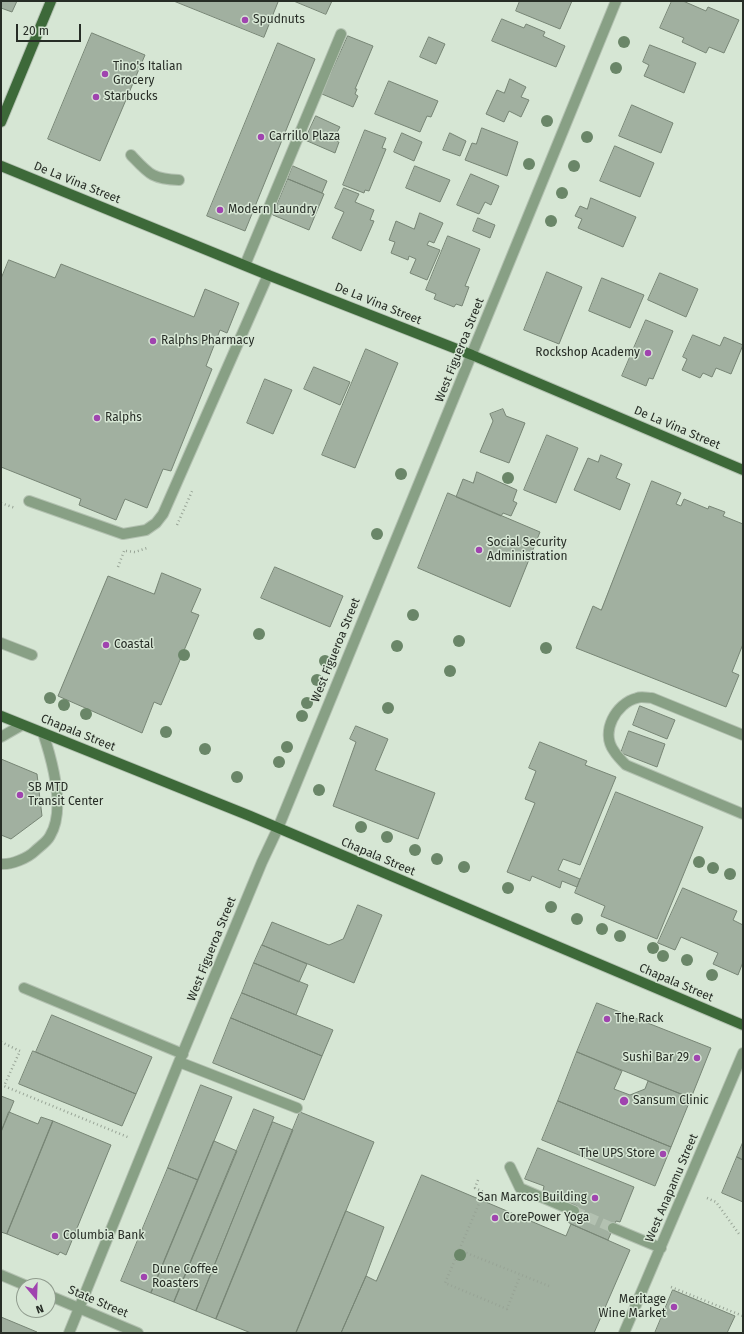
<!DOCTYPE html>
<html>
<head>
<meta charset="utf-8">
<style>
  body { margin:0 }
  #map { position:relative; width:744px; height:1334px; overflow:hidden; background:#d6e6d4; font-family:"Fira Sans",sans-serif }
  canvas { display:block }
  .frame { position:absolute; inset:0; border:2px solid #272d26; pointer-events:none }
  .north { position:absolute; left:16px; top:1278px; width:40px; height:40px; box-sizing:border-box; background:#d6e6d4; border:1px solid #909c8e; border-radius:50%; rotate:161deg; font-size:11px; font-weight:700; line-height:16px; text-align:center; color:#272d26 }
  .north::after { content:''; display:block; margin:auto; width:14px; height:18px; background:#a044af; clip-path:polygon(50% 0,100% 100%,50% 72%,0 100%) }
  .scale { position:absolute; left:16px; top:24px; width:65px; height:18px; box-sizing:border-box; border:2px solid #272d26; border-top:0; padding-left:5px; font-size:12px; line-height:14px; white-space:nowrap; color:#272d26; -webkit-text-stroke:3px #d6e6d4; paint-order:stroke }
</style>
</head>
<body>
<div id="map">
<canvas width="744" height="1334"></canvas>
<div class="frame"></div>
<div class="north">N</div>
<div class="scale">20 m</div>
</div>
<script>
const ctx = document.querySelector('canvas').getContext('2d');
ctx.lineJoin = 'round';
function paint(path, color) { ctx.fillStyle = color; ctx.fill(path, 'evenodd'); }
function strokePath(path, color, width, dash) { ctx.strokeStyle = color; ctx.lineWidth = width; ctx.lineCap = dash ? 'butt' : 'round'; ctx.setLineDash(dash || []); ctx.stroke(path); }
function label(font, color, halo, rows, align = 'center') {
  ctx.font = font + ' "Fira Sans",sans-serif'; ctx.lineWidth = 3; ctx.setLineDash([]); ctx.textBaseline = 'middle'; ctx.strokeStyle = halo; ctx.fillStyle = color; for (const [text, x, y, turn = 0] of rows) {
    ctx.save(); ctx.translate(x, y); ctx.rotate((+turn || 0) * Math.PI / 180); ctx.textAlign = isNaN(turn) ? turn : align; if (halo) ctx.strokeText(text, 0, 0); ctx.fillText(text, 0, 0); ctx.restore();
  }
}
const building = new Path2D(`
  M1 1H17L12 12 1 8Z
  M174 1H276L278 2 264 37Z
  M294 1H332L326 14Z
  M520 1H572L560 29 516 11Z
  M672 1H683L706 11 708 7 739 20 724 53 709 47 706 53 682 42 684 38 660 28Z
  M502 19 524 28 526 24 545 32 543 36 565 46 556 67 492 41Z
  M92 33 145 55 100 161 48 139Z
  M348 36 373 46 355 89H357L355 94 358 96 353 107 322 94Z
  M429 37 445 44 436 64 420 57Z
  M278 43 315 59 245 231 207 216Z
  M650 45 696 63 684 93 644 76 649 65 643 62Z
  M510 79 526 87 521 97 529 100 521 117 509 111 504 122 486 114 497 90 504 93Z
  M389 81 438 101 431 117 427 116 420 132 375 114Z
  M632 105 673 123 661 153 619 136Z
  M316 116 340 127 336 134 339 135 336 141 339 142 335 153 305 140Z
  M482 128 518 142 507 176 465 160 472 143 476 144Z
  M365 130 386 138 382 148 386 149 369 191 365 190 364 193 343 185Z
  M402 133 422 142 414 161 394 152Z
  M450 133 466 141 460 156 443 150Z
  M615 146 654 163 640 197 600 181Z
  M293 166 327 181 322 193 288 179Z
  M415 166 450 180 440 202 406 188Z
  M471 174 499 186 491 205 485 202 479 214 457 205Z
  M288 179 324 194 309 230 273 215Z
  M344 188 359 194 355 202 374 210 370 220 374 221 361 251 332 238 344 212 335 208Z
  M591 198 636 217 623 247 578 228 582 219 575 216 580 206 587 209Z
  M420 213 443 223 434 243 429 241 427 245 440 250 427 280 410 273 416 259 409 256 408 260 391 253 395 242 389 240 396 221 414 229Z
  M478 218 495 225 490 238 473 231Z
  M448 236 480 249 465 286 469 287 462 306 456 304 454 307 434 299 436 294 426 290Z
  M9 260 55 278 61 264 194 317 205 289 239 303 227 333 220 330 206 366 212 369 171 471 163 469 147 508 125 499 116 520 79 505 81 499 1 467V279Z
  M547 272 582 287 559 344 524 330Z
  M660 273 698 289 686 317 648 300Z
  M602 278 644 295 630 328 589 311Z
  M646 320 673 331 653 379 649 378 646 386 622 376Z
  M693 335 720 346 724 337 743 345 731 374 716 368 712 377 703 373 700 378 682 370 687 359 683 357Z
  M366 349 398 363 355 468 322 455Z
  M314 367 350 382 340 405 304 389Z
  M265 379 292 390 273 434 247 423Z
  M503 409 506 416 525 423 509 463 480 452 493 421 490 414Z
  M547 435 578 448 556 503 524 490Z
  M601 455 622 464 616 478 630 484 620 510 574 490 588 458 598 462Z
  M477 472 517 490 513 501 517 503 511 516 503 513 501 516 456 497 463 479 473 483Z
  M652 481 681 493 676 504 681 506 684 499 708 509 709 506 725 512 723 516 743 524V644L732 672 739 675 726 707 576 648 593 606 601 610Z
  M448 493 540 532 510 607 418 568Z
  M275 567 343 596 330 627 261 598Z
  M162 573 201 589 191 612 199 615 161 705 154 702 142 733 58 696 108 576 154 594Z
  M640 706 675 720 667 739 633 725Z
  M356 726 388 739 375 770 435 793 418 839 333 806 356 742 350 739Z
  M629 731 665 744 657 767 621 753Z
  M540 742 587 761 585 765 616 777 580 865 563 859 558 870 580 879 577 887 562 881 560 888 532 876 530 881 507 872 535 803 525 799 536 771 529 768Z
  M1 759 37 774 42 816 11 839 1 835Z
  M616 792 703 827 657 939 601 916 605 906 575 893Z
  M683 888 737 911 733 920 743 925V962L738 975 713 964 718 953 681 937 675 950 658 943Z
  M358 905 382 915 354 983 262 945 272 922 329 945 343 939Z
  M262 945 307 964 299 982 254 963Z
  M254 963 308 985 296 1015 242 993Z
  M242 993 333 1030 322 1056 231 1018Z
  M597 1003 711 1048 691 1098 577 1052Z
  M52 1015 152 1057 136 1094 36 1052Z
  M231 1018 322 1056 304 1100 213 1063Z
  M33 1051 136 1094 122 1126 19 1084Z
  M577 1052 622 1071 614 1089 630 1095 645 1089 648 1081 691 1098 671 1147 558 1101Z
  M201 1085 232 1097 198 1180 168 1168Z
  M1 1096 14 1101 1 1132Z
  M558 1101 671 1147 655 1186 542 1140Z
  M254 1109 274 1117 196 1311 174 1302Z
  M9 1112 38 1124 41 1117 53 1121 7 1234 1 1232V1132Z
  M300 1112 374 1142 296 1333H251L216 1319Z
  M53 1121 111 1145 66 1255 60 1252 58 1255 7 1234Z
  M273 1122 293 1130 216 1319 196 1311Z
  M214 1141 237 1151 174 1302 151 1293Z
  M743 1142V1160L737 1157Z
  M538 1148 634 1187 620 1222 616 1221 608 1240 571 1224 568 1222 577 1206 543 1191 544 1186 525 1179Z
  M737 1157 743 1160V1202L722 1193Z
  M168 1168 198 1180 151 1293 121 1281Z
  M422 1175 566 1236 571 1224 630 1250 594 1333H341L366 1276 376 1281Z
  M346 1211 384 1227 366 1276 341 1333H296Z
  M673 1290 735 1316 727 1333H655Z
  M1 1317 37 1332V1333H1Z`);
paint(building, '#a1b0a0');
strokePath(building, '#778575', 1);
strokePath(new Path2D(`
  M574 1211 613 1228`), '#b3c1b1', 10, [10, 5]);
const minor = new Path2D(`
  M131 155C149 174 152 179 179 180
  M245 265 341 34
  M29 501 123 534 146 530 156 523 163 514 268 275
  M1 643 32 655
  M743 735 652 698C648 698 641 696 637 698 616 703 600 732 614 751 617 756 622 761 626 765L743 814
  M1 737 22 725
  M1 864C11 865 28 858 35 851 39 847 47 842 50 836 66 810 52 760 43 733
  M24 988 183 1054
  M179 1062 297 1108
  M510 1167 520 1188 574 1211
  M613 1228 661 1248
  M1 1275 27 1286
  M48 1295 138 1333
  M69 1333 179 1062 262 862 278 828C389 552 504 277 616 1
  M624 1333 743 1053`);
const major = new Path2D(`
  M1 122 51 1
  M1 166 268 275 472 355 743 470
  M1 716 250 816 743 1025`);
strokePath(minor, '#b3c1b1', 12);
strokePath(major, '#b3c1b1', 12);
strokePath(new Path2D(`
  M1 503 15 508
  M177 525 193 489
  M126 551 135 552 147 548
  M118 567 124 551
  M1 1042 20 1051 4 1086 130 1138
  M478 1180 475 1188 484 1192 445 1283 507 1309 520 1276
  M707 1198 716 1202 739 1234
  M459 1250 549 1286
  M671 1287 743 1316
  M604 1311 615 1315`), '#98a496', 2.5, [1, 3]);
strokePath(minor, '#88a085', 10);
strokePath(major, '#3d6939', 10);
ctx.fillStyle = '#6a8668';
for (const [x, y] of [
  [624,42],
  [616,68],
  [547,121],
  [587,137],
  [529,164],
  [574,166],
  [562,193],
  [551,221],
  [401,474],
  [508,478],
  [377,534],
  [413,615],
  [259,634],
  [459,641],
  [397,646],
  [546,648],
  [184,655],
  [325,661],
  [450,671],
  [317,680],
  [50,698],
  [307,703],
  [64,705],
  [388,708],
  [86,714],
  [302,716],
  [166,732],
  [287,747],
  [205,749],
  [279,762],
  [237,777],
  [319,790],
  [361,827],
  [387,837],
  [415,850],
  [437,859],
  [699,862],
  [464,867],
  [713,868],
  [730,874],
  [508,888],
  [551,907],
  [577,919],
  [602,929],
  [620,936],
  [653,948],
  [663,956],
  [687,960],
  [712,975],
  [460,1255]
]) { ctx.beginPath(); ctx.arc(x, y, 6, 0, 2 * Math.PI); ctx.fill(); }
for (const [x, y, r, color] of [
  [245,20,4,"#a044af"],
  [105,74,4,"#a044af"],
  [96,97,4,"#a044af"],
  [261,137,4,"#a044af"],
  [220,210,4,"#a044af"],
  [153,341,4,"#a044af"],
  [648,353,4,"#a044af"],
  [97,418,4,"#a044af"],
  [479,550,4,"#a044af"],
  [106,645,4,"#a044af"],
  [20,795,4,"#a044af"],
  [607,1019,4,"#a044af"],
  [697,1058,4,"#a044af"],
  [624,1101,5,"#a044af"],
  [663,1154,4,"#a044af"],
  [595,1198,4,"#a044af"],
  [495,1218,4,"#a044af"],
  [55,1236,4,"#a044af"],
  [144,1277,4,"#a044af"],
  [674,1307,4,"#a044af"]
]) { const dot = new Path2D(); dot.arc(x, y, r, 0, 2 * Math.PI); ctx.fillStyle = color; ctx.fill(dot); strokePath(dot, '#d6e6d4', 1.5); }
label('12px', '#272d26', '#d6e6d4', [
  ["Spudnuts",253,20],
  ["Tino's Italian",113,67],
  ["Grocery",113,81],
  ["Starbucks",104,97],
  ["Carrillo Plaza",269,137],
  ["Modern Laundry",228,210],
  ["Ralphs Pharmacy",161,341],
  ["Rockshop Academy",640,353,"right"],
  ["Ralphs",105,418],
  ["Social Security",487,543],
  ["Administration",487,557],
  ["Coastal",114,645],
  ["SB MTD",28,788],
  ["Transit Center",28,802],
  ["The Rack",615,1019],
  ["Sushi Bar 29",689,1058,"right"],
  ["Sansum Clinic",633,1101],
  ["The UPS Store",655,1154,"right"],
  ["San Marcos Building",587,1198,"right"],
  ["CorePower Yoga",503,1218],
  ["Columbia Bank",63,1236],
  ["Dune Coffee",152,1270],
  ["Roasters",152,1284],
  ["Meritage",666,1300,"right"],
  ["Wine Market",666,1314,"right"]
], 'left');
label('12px', '#272d26', '#d6e6d4', [
  ["De La Vina Street",77,183,22],
  ["De La Vina Street",378,304,22],
  ["West Figueroa Street",460,350,-68],
  ["De La Vina Street",677,428,23],
  ["West Figueroa Street",336,650,-68],
  ["Chapala Street",78,733,22],
  ["Chapala Street",378,857,23],
  ["West Figueroa Street",212,949,-68],
  ["Chapala Street",676,983,23],
  ["West Anapamu Street",672,1188,-67],
  ["State Street",98,1302,23]
]);
</script>
</body>
</html>
